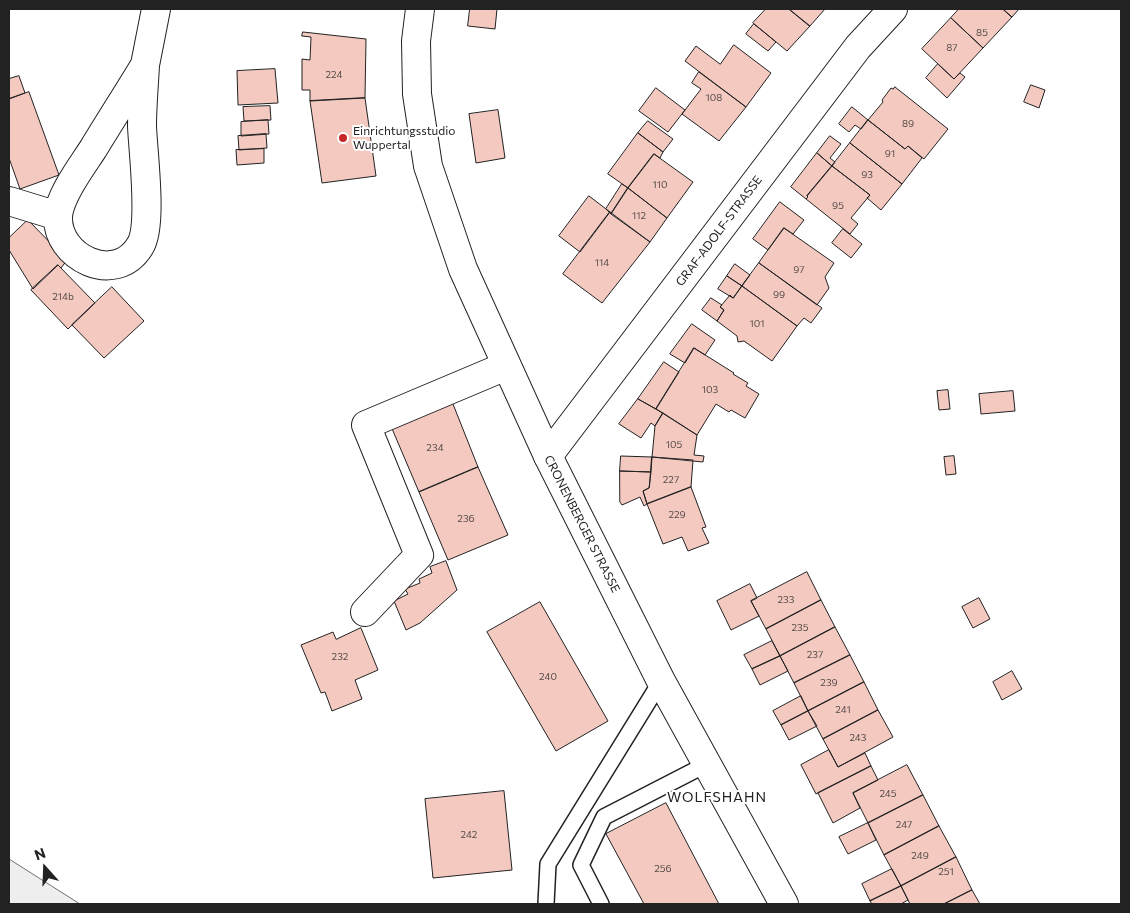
<!DOCTYPE html>
<html>
<head>
<meta charset="utf-8">
<style>
  body { margin:0 }
  #map { position:relative; width:1130px; height:913px; overflow:hidden; background:#fff; font-family:Commissioner,sans-serif }
  canvas { display:block }
  .frame { position:absolute; inset:0; border:10px solid #222; pointer-events:none }
  .north { position:absolute; left:20px; top:843px; width:50px; height:50px; -webkit-text-stroke:4px #fff; paint-order:stroke; rotate:340deg; font-size:14px; font-weight:700; line-height:20px; text-align:center; color:#222 }
  .north::after { content:''; display:block; margin:auto; width:18px; height:22px; background:#222; clip-path:polygon(50% 0,100% 100%,50% 72%,0 100%) }
</style>
</head>
<body>
<div id="map">
<canvas width="1130" height="913"></canvas>
<div class="frame"></div>
<div class="north">N</div>
</div>
<script>
const ctx = document.querySelector('canvas').getContext('2d');
ctx.lineJoin = 'round';
function paint(path, color) { ctx.fillStyle = color; ctx.fill(path, 'evenodd'); }
function strokePath(path, color, width, dash) { ctx.strokeStyle = color; ctx.lineWidth = width; ctx.lineCap = dash ? 'butt' : 'round'; ctx.setLineDash(dash || []); ctx.stroke(path); }
function label(font, color, halo, rows, align = 'center') {
  ctx.font = font + ' Commissioner,sans-serif'; ctx.lineWidth = 4; ctx.setLineDash([]); ctx.textBaseline = 'middle'; ctx.strokeStyle = halo; ctx.fillStyle = color; for (const [text, x, y, turn = 0] of rows) {
    ctx.save(); ctx.translate(x, y); ctx.rotate((+turn || 0) * Math.PI / 180); ctx.textAlign = isNaN(turn) ? turn : align; if (halo) ctx.strokeText(text, 0, 0); ctx.fillText(text, 0, 0); ctx.restore();
  }
}
const green = new Path2D(`
  M9 859 80 904H9Z`);
paint(green, '#eee');
strokePath(green, '#6f6f6f', 1);
const building = new Path2D(`
  M470 9H497L495 29 468 26Z
  M766 9H789L810 26 787 51 753 23Z
  M789 9H825L810 26Z
  M959 9H1003L1012 17 983 48 951 18Z
  M1003 9H1019L1012 17Z
  M951 18 983 48 954 79 922 49Z
  M754 24 776 42 768 51 746 34Z
  M303 32 366 39 365 98 310 101V90H302V59L310 60 311 37 302 36Z
  M734 45 771 73 746 107 685 61 696 46 720 64Z
  M938 64 954 79 960 73 965 77 947 98 926 78Z
  M275 69 278 103 238 105 237 71Z
  M699 72 746 107 719 141 682 114 701 89 692 83Z
  M19 76 25 93 9 99V79Z
  M1031 85 1045 90 1039 108 1024 102Z
  M895 87 948 129 924 159 908 146 905 149 868 120 883 102 882 100 891 88 893 89Z
  M656 88 685 110 668 132 639 111Z
  M29 92 59 175 20 189 9 158V99Z
  M365 98 376 176 322 183 310 101Z
  M270 106 271 120 244 121 243 107Z
  M852 107 868 120 861 129 855 125 849 132 839 124Z
  M498 110 505 158 476 163 469 114Z
  M268 120 269 134 241 136V122Z
  M868 120 905 149 908 146 922 158 902 184 850 143Z
  M648 121 673 139 663 152 638 133Z
  M638 133 663 152 660 158 654 154 628 188 608 174Z
  M266 134 267 148 239 150 238 136Z
  M830 136 841 144 830 158 835 162 832 166 817 153Z
  M850 143 902 184 881 210 867 198 870 195 832 166Z
  M264 149V163L237 165 236 150Z
  M817 153 832 166 807 196 808 197 806 199 791 187Z
  M654 154 693 182 667 218 628 188Z
  M832 166 870 195 851 218 858 224 850 234 806 199 808 197 807 196Z
  M622 184 628 188 611 214 606 209Z
  M628 188 667 218 650 242 611 214Z
  M589 196 610 212 580 252 559 236Z
  M780 202 804 220 793 234 784 228 768 250 753 239Z
  M610 212 650 242 602 303 563 274Z
  M28 220 67 260 61 268 58 265 33 289 9 250V238Z
  M784 228 834 263 825 277 829 288 817 305 759 263Z
  M843 229 862 244 851 258 832 243Z
  M759 263 822 308 811 323 804 318 797 326 742 286Z
  M735 264 750 275 742 286 727 276Z
  M58 265 95 303 68 329 31 290Z
  M727 276 742 286 733 298 718 289Z
  M742 286 797 326 772 361 744 341 738 342 737 336 717 321 724 310 720 307 730 295 733 298Z
  M112 287 144 321 104 358 72 325Z
  M711 298 722 305 720 307 724 310 717 321 702 310Z
  M692 324 715 340 705 355 694 348 685 363 670 354Z
  M694 348 734 373 733 374 748 383 746 386 759 394 745 418 731 410 729 412 716 404 697 435 656 409Z
  M664 362 679 372 656 409 638 399Z
  M948 390 950 409 939 410 937 391Z
  M1013 391 1015 411 981 414 979 394Z
  M451 399 478 467 419 492 390 424Z
  M638 399 663 413 655 426 651 423 641 438 619 424Z
  M663 413 697 435 694 455 704 456 703 462 652 457 655 426Z
  M621 456 652 457 651 472 620 471Z
  M954 456 956 474 946 475 944 457Z
  M652 457 693 460 691 487 647 504 643 491 649 488Z
  M478 467 508 535 448 560 419 492Z
  M620 471 651 472 649 488 643 491 647 504 644 506 640 497 622 505 620 502Z
  M691 487 706 527 702 528 709 543 688 551 682 537 663 544 647 504Z
  M446 561 457 590 420 623 406 630 394 601 408 594 405 589 420 583 419 579 432 573 430 567Z
  M807 572 821 600 766 629 751 601Z
  M750 584 757 598 751 601 759 616 731 630 717 601Z
  M979 598 990 619 973 628 962 607Z
  M821 600 835 627 780 656 766 629Z
  M540 602 608 721 556 751 487 632Z
  M835 627 850 655 794 683 780 656Z
  M361 628 378 670 355 680 362 699 332 711 325 692 321 693 301 645 333 632 336 639Z
  M772 641 780 656 752 669 744 655Z
  M850 655 864 682 808 711 794 683Z
  M780 656 788 671 760 685 752 669Z
  M1012 671 1022 689 1002 700 993 682Z
  M864 682 878 710 823 739 808 711Z
  M801 696 808 711 781 725 773 711Z
  M878 710 893 737 838 767 823 739Z
  M808 711 817 726 789 740 781 725Z
  M829 750 838 767 865 753 871 766 816 794 801 765Z
  M907 765 923 795 868 823 853 793Z
  M871 766 878 780 853 793 860 808 833 823 818 793Z
  M504 791 512 870 433 878 425 799Z
  M923 795 939 826 884 855 868 823Z
  M666 803 719 904H644L606 834Z
  M868 823 876 840 848 854 839 837Z
  M939 826 956 857 901 886 884 855Z
  M956 857 972 890 944 904H910L901 886Z
  M892 869 901 886 870 901 862 884Z
  M901 886 908 900 901 904H872L870 901Z
  M972 890 980 904H944Z`);
paint(building, '#f3c9c0');
strokePath(building, '#222', 1);
const service = new Path2D(`
  M546 904 548 864 661 681
  M601 904 581 865 604 817 707 764`);
const minor = new Path2D(`
  M145 65C144 85 142 106 142 126 143 153 153 226 140 246 116 286 56 258 58 216 60 195 82 166 93 149 110 121 128 93 145 65Z
  M145 65 156 9
  M9 201 58 216
  M548 456 858 47 893 9
  M365 612 419 555 366 425 506 366`);
const secondary = new Path2D(`
  M420 9 416 41 417 94 428 166 463 269 548 456 661 681 784 904`);
strokePath(service, '#222', 18);
strokePath(minor, '#222', 30);
strokePath(secondary, '#222', 30);
strokePath(service, '#fff', 15);
strokePath(minor, '#fff', 28);
strokePath(secondary, '#fff', 28);
for (const [x, y, r, color] of [
  [343,138,5,"#c62828"]
]) { const dot = new Path2D(); dot.arc(x, y, r, 0, 2 * Math.PI); ctx.fillStyle = color; ctx.fill(dot); strokePath(dot, '#fff', 2); }
label('10px', '#564c4a', null, [
  ["85",982,33],
  ["87",952,48],
  ["224",334,75],
  ["108",714,98],
  ["89",908,124],
  ["91",890,154],
  ["93",867,175],
  ["110",660,185],
  ["95",838,206],
  ["112",639,216],
  ["114",602,263],
  ["97",799,270],
  ["99",779,295],
  ["214b",63,297],
  ["101",757,324],
  ["103",710,390],
  ["105",674,445],
  ["234",435,448],
  ["227",671,480],
  ["229",677,515],
  ["236",466,519],
  ["233",786,600],
  ["235",800,628],
  ["237",815,655],
  ["232",340,657],
  ["240",548,677],
  ["239",829,683],
  ["241",843,710],
  ["243",858,738],
  ["245",888,794],
  ["247",904,825],
  ["242",469,835],
  ["249",920,856],
  ["256",663,869],
  ["251",946,872]
]);
label('12px', '#222', '#fff', [
  ["Einrichtungsstudio",353,131],
  ["Wuppertal",353,145]
], 'left');
label('12px', '#222', '#fff', [
  ["GRAF-ADOLF-STRASSE",719,231,-53],
  ["CRONENBERGER STRASSE",582,524,63]
]);
ctx.letterSpacing = '1px';
label('14px', '#222', '#fff', [
  ["WOLFSHAHN",717,797]
]);
ctx.letterSpacing = '0px';
</script>
</body>
</html>
